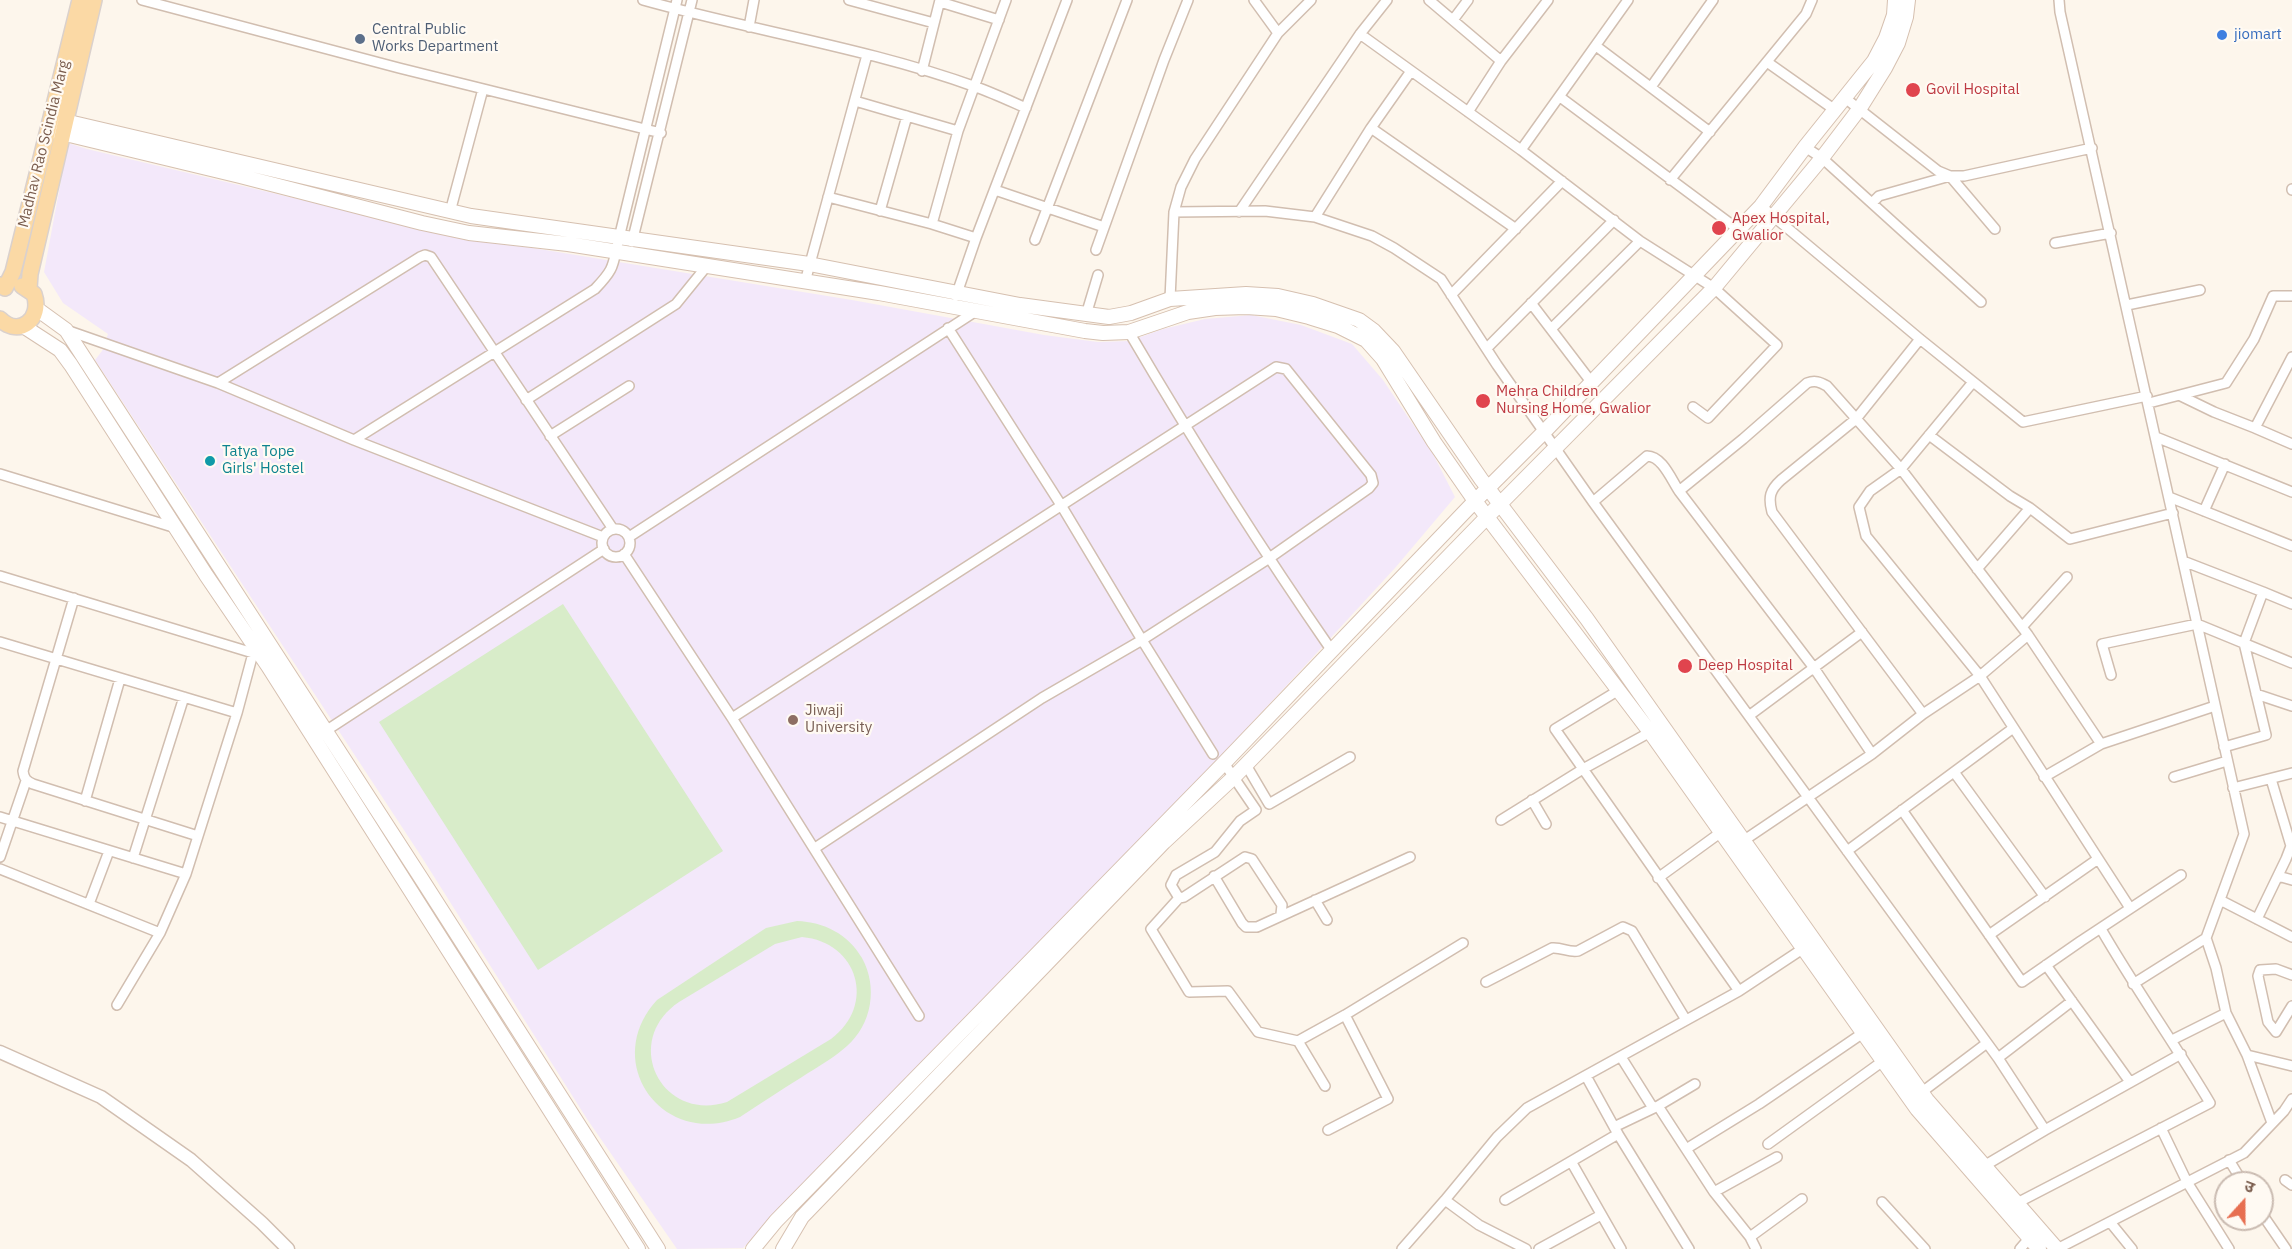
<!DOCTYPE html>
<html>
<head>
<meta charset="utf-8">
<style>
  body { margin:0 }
  #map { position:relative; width:2292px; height:1249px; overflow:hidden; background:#fdf6ec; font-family:"IBM Plex Sans","Noto Sans Devanagari",sans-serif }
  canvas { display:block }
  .north { position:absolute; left:2214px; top:1171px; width:60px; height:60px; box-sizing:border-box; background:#fffaf3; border:2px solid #cabbb1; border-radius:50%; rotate:21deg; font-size:16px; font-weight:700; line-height:24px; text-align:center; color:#7a5c4d }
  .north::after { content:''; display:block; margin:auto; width:21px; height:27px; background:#e76f51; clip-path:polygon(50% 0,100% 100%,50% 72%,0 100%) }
</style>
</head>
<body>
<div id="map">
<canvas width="2292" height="1249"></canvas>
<div class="north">उ</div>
</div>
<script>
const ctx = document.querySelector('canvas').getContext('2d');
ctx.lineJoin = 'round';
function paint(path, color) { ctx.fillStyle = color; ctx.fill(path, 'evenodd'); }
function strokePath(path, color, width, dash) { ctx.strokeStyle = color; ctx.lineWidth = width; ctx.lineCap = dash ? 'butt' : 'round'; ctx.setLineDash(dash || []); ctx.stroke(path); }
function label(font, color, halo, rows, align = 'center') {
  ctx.font = font + ' "IBM Plex Sans",sans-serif'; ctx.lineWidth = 4.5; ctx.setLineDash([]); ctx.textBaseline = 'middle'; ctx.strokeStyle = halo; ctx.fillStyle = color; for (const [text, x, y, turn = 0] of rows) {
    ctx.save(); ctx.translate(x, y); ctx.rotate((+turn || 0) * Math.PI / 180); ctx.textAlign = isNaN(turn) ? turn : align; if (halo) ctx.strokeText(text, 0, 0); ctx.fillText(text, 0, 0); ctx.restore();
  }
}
paint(new Path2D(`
  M68 143 87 149 441 233 852 300 1044 335 1098 342 1129 341 1163 329 1205 319 1251 315 1301 325 1352 344 1383 380 1433 454 1455 497 1395 568 1302 669 1092 893 927 1056 743 1248 677 1249 587 1119 421 856 95 360 102 351 108 334 63 303 44 272Z`), '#f3e8fa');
paint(new Path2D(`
  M563 604 723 851 538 970 379 722Z
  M797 921C824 922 848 934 862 958 878 987 872 1024 847 1046 834 1058 817 1067 802 1077 781 1090 761 1103 740 1117 663 1149 600 1062 657 1000L766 928ZM802 937C858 942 877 1005 831 1039L727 1102C661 1123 621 1041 679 1002L775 944Z`), '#d8ecc9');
const minor = new Path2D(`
  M142 0 399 68 661 133
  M643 0C753 31 868 48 976 87 993 93 1010 101 1026 108
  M849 0 934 23
  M1254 0 1278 33
  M1429 0 1501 61 1468 112
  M2059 0 2060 12 2244 834 2206 938 2216 968 2226 1013 2247 1055 2272 1123
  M940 2 999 20
  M1453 20 1468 0
  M749 27 754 0
  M1360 34 1521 150 1640 241 1714 288 1777 345 1708 418 1693 407
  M1596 46 1710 132
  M1501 61 1548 0
  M1767 62 1835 110
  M922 71 940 0
  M1651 87 1713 0
  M1560 97 1739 230
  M1845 98 1938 171 1950 176H1964L2092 148
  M855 101 958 131
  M1371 128 1516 229
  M1805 147 1822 158 1981 302
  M1521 150 1628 0
  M1670 180 1806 14 1812 0
  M2292 189V190
  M995 190 1104 227
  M828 197 932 224 976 238
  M1872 203 1879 196 1950 176 1995 229
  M1761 206 1920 339 2023 422 2147 396
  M880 211 907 116
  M450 212 483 89
  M1174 212 1265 211 1315 217 1372 236 1394 248 1441 279 1497 365 1593 502 1998 1058 2045 1130
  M1239 212 1360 34 1387 0
  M1315 217 1371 128 1411 71
  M932 224 958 131 1006 0
  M1035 240 1127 0
  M632 242 692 0
  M2055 243 2111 233
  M1096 250 1164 60 1188 0
  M805 282 867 55
  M1451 295 1562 181
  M956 296 976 238 1067 0
  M1170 299 1174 212 1181 187 1195 159 1278 33 1311 0
  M1531 303 1592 383
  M2127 305 2200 290
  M1086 315 1098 275
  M948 328 1061 505 1142 640 1213 754
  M1551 329 1640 241
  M66 330 218 383 354 440 603 537
  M1129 332C1193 441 1260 547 1332 651
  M1920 339 1856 419 1781 480C1770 490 1768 497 1772 512L1923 714
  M1487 348 1614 220
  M2292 357 2255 428 2292 444
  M1973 382 1901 469 1870 491 1859 507 1866 536 1980 676 2130 908
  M218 383 420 257 425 255 431 257 613 529
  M2181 396 2214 412 2255 428
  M526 400 676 304 706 267
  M2149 403 2226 383 2254 339 2273 296H2292
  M1929 435 2010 496 2030 508 1977 569
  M550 436 629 386
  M2156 437 2292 492
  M354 440 595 289C616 267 612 266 619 238L677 0
  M0 474 176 528
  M1679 491 1743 439 1807 383C1815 380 1820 382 1827 386L1901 469 2028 635 1980 676 1923 714 1872 754 1743 841
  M2169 497 2292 546
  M1593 502 1647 456C1662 456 1671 479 1679 491L1814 668 1872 754
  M2030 508 2070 539 2173 513
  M2204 511 2225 464
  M602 543a14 14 0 1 1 28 0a14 14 0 1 1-28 0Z
  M629 537 976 311
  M624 554 732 718 919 1016
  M2183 561 2263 592 2244 643 2266 735 2224 747
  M0 576 253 653
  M2263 592 2292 604
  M74 598 23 771C24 778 26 781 33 784L198 836
  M2022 627 2067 577
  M2028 635 2101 744 2215 706
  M0 642 237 713
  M2111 675 2102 644 2197 624 2292 663
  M1619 690 1555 729 1739 991
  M2256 694 2292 706
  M1750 715 1862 632
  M732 718 1276 367 1286 369 1371 475 1373 483 1369 488 1268 559 1142 640 1042 698 815 848
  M324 732 604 549
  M1224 763 1256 810 1240 821 1215 852 1176 875 1171 885 1179 898 1184 897 1245 857 1252 859 1282 905 1281 914
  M1246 765 1269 804 1350 757
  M1954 772 2045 897
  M2044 777 2101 744
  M2174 777 2227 761
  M2233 788 2292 773
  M1532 800 1546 824
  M85 801 120 679
  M1902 810 2022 982 2081 941 2181 875
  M0 817 186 874 237 713 255 646
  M1501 820 1583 769 1654 730
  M1847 851 2012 729
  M0 857 26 781
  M133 858 184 697
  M0 869 160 933
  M1214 876 1242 923 1246 927H1257L1410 857
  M2278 876 2292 880
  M1658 878 1724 830
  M1179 898 1151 929 1189 992 1228 991 1258 1032 1298 1041
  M1315 900 1327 920
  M2220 900 2292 937
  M89 904 109 851
  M2257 919 2286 859 2291 846 2271 779
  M1989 935 2098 859
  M2046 965 2130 1082
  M2292 975 2276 969 2260 970 2258 976 2268 1022 2276 1032 2292 1006
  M1486 982 1552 948C1562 947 1569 953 1578 951L1623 927 1632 931 1686 1020
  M2133 984 2206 938
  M117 1005 160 933 186 874
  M2172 1040 2226 1013
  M2247 1055 2292 1066
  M1621 1057 1653 1108
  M1998 1058 2072 1001
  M1325 1086 1298 1041 1345 1015 1463 943
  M1922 1092 1987 1043
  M1658 1106 1714 1192 1750 1237 1756 1249
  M1614 1127 1658 1106 1695 1084
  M2161 1128 2187 1182 2229 1249
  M1328 1130 1388 1099 1345 1015
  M1618 1134 1689 1249
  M1768 1144 1883 1061
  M1686 1149 1759 1104 1863 1033
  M2229 1160 2243 1183
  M1572 1163 1621 1249
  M1984 1166 2045 1130 2181 1054
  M2285 1180 2292 1185
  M1714 1192 1777 1157
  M1505 1200 1618 1134 1586 1076
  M1882 1202 1925 1249
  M2017 1203 2210 1103C2175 1044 2135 988 2101 929
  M2262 1214 2286 1249
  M2110 1222 2132 1249
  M1750 1237 1802 1199
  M1402 1249 1445 1200
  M1526 1249 1479 1225 1445 1200 1497 1137 1527 1108 1739 991 1807 946
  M1539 1249 1601 1215
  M2020 1249 2032 1235
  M2057 1249 2244 1153 2284 1111 2292 1099`);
const tertiary = new Path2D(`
  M0 1052 101 1097 191 1160 262 1223 288 1249`);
const secondary = new Path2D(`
  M56 119 471 216 809 264 1020 305 1109 317 1131 313 1170 299 1246 294 1278 296 1313 304 1359 320 1374 331 1393 351 1481 479 1587 619 1927 1100 2057 1249
  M53 131 240 176 422 223 469 233 568 244 879 293 1085 331 1103 333 1129 332 1188 312 1215 308 1246 307 1276 309 1309 317 1338 326 1366 340 1383 359 1434 442 1475 501 1650 732 1917 1109 2039 1249
  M37 309 66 330 421 878 658 1249
  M23 326 60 350 71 365 206 575 268 666 638 1249
  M753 1249 776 1221 1224 763 1475 501 1544 432 1761 206 1805 147 1874 61 1886 38 1894 15 1895 0
  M783 1249 802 1217 1164 842 1234 777 1487 517 1714 288 1822 158 1860 108 1885 68 1898 43 1906 17 1908 0`);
const primary = new Path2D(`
  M0 285 5 288 13 272 80 0
  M29 289 30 274 94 0
  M0 319C19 338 43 319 34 294L22 286`);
strokePath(minor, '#d1beb0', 12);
strokePath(tertiary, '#d1beb0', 15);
strokePath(secondary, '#d6c0b0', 16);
strokePath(primary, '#dad1cd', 18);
strokePath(minor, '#fff', 9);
strokePath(tertiary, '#fff', 12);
strokePath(secondary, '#fff', 14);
strokePath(primary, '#fbd9a5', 15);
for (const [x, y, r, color] of [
  [2222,35,6,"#3f7fe0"],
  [360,39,6,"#5c6f8a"],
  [1913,90,8,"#e0444e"],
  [1719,228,8,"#e0444e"],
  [1483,401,8,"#e0444e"],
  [210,461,6,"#0f9aa8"],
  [1685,666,8,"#e0444e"],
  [793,720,6,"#8d6e63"]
]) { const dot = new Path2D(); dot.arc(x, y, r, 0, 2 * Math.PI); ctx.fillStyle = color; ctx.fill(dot); strokePath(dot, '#fffaf3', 2); }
label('15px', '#4e5e75', '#fffaf3', [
  ["Central Public",372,30],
  ["Works Department",372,47]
], 'left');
label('15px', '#366cbe', '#fffaf3', [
  ["jiomart",2234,35]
], 'left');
label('15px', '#be3a42', '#fffaf3', [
  ["Govil Hospital",1926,90],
  ["Apex Hospital,",1732,219],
  ["Gwalior",1732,236],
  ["Mehra Children",1496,392],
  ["Nursing Home, Gwalior",1496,409],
  ["Deep Hospital",1698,666]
], 'left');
label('15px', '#7a5c4d', '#fffaf3', [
  ["Madhav Rao Scindia Marg",44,144,-76]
]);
label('15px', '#0d838f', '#fffaf3', [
  ["Tatya Tope",222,452],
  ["Girls' Hostel",222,469]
], 'left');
label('15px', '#785e54', '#fffaf3', [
  ["Jiwaji",805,711],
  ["University",805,728]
], 'left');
</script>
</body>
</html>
